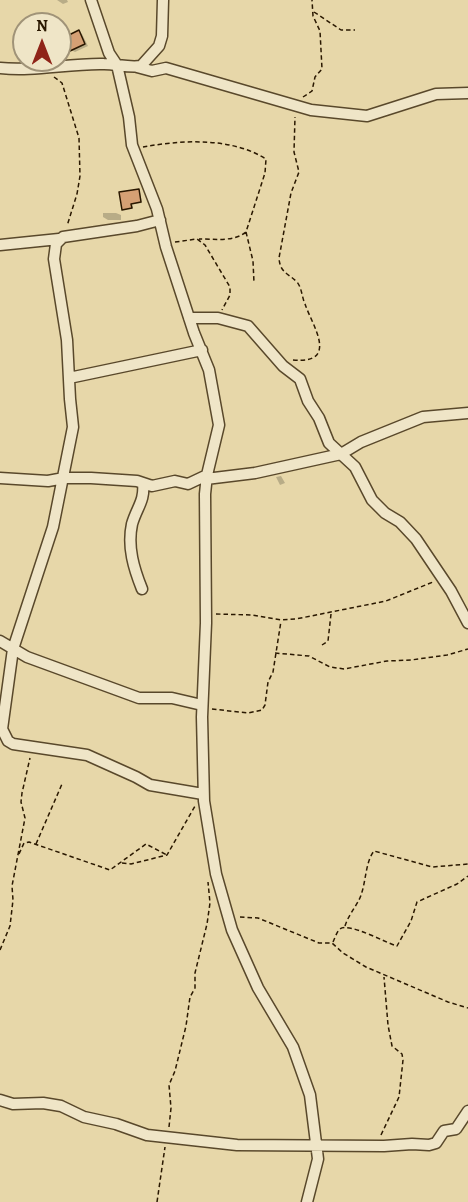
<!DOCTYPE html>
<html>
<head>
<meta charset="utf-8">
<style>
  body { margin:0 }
  #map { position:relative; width:468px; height:1202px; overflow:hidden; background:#e7d7a9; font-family:Alegreya,serif }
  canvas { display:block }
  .north { position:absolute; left:12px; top:12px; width:60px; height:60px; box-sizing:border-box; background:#efe5c7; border:2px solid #a09378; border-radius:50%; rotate:0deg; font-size:16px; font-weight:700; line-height:24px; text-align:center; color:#2a1801 }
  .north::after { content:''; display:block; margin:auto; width:21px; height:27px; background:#8f2418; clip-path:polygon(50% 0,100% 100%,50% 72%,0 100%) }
</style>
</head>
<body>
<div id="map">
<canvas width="468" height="1202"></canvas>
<div class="north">N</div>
</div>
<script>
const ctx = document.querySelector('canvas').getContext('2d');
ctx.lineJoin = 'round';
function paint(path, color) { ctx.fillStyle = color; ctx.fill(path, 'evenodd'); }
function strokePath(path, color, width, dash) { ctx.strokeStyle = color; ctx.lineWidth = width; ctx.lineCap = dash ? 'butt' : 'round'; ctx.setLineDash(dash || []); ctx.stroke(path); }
paint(new Path2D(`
  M57 0H67L68 2 63 4Z
  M79 32 82 34 88 46 75 52 71 50Z
  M138 190 140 192 142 203 132 204 133 209H124Z
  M103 213H116L121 215V220H108L103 217Z
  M281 476 285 483 280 485 276 477Z`), '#0003');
const building = new Path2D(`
  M79 30 85 44 70 51 63 38Z
  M139 189 141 202 131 204 132 208 122 210 119 192Z`);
paint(building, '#d5a074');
strokePath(building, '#2a1801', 1.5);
const minor = new Path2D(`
  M91 0 109 53 117 65 129 117 132 145 157 209 166 247 194 333 209 370 219 425 207 475 205 494 206 623 202 717 204 801 216 874 232 930 258 988 293 1047 310 1095 318 1159 307 1202
  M137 67 152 71 166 68 311 110 367 116 436 94 468 93
  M0 68C34 72 69 63 104 64 116 64 129 68 141 66L159 46 162 36 163 0
  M160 220 137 226 63 237 56 244 54 259 67 340 70 399 73 427 53 527 13 649 2 729 8 741 13 744 87 755 136 777 150 785 203 794
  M0 245 59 239
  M189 318H218L248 326 283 366 300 379 308 401 319 418 329 443 355 467 372 500 385 513 400 522 416 539 451 591 468 623
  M69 378 202 350
  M0 478 48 481 64 478H91L137 481 152 486 175 481 188 484 207 475
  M206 479 255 473 341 454 361 442 423 417 468 413
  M142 589C134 569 127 547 132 524 137 507 145 501 143 483
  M0 641 27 657 139 698H172L202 705
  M0 1100 13 1104 43 1103 61 1106 84 1117 116 1124 147 1135 237 1145 384 1146 412 1144 429 1145 436 1143 444 1131 456 1129 468 1111`);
strokePath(minor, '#59482b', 13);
strokePath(new Path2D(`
  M314 12 341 30H355
  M54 77 62 83 79 138 80 176 77 194 67 226
  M303 97 312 91 315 77 322 69 320 31 313 16 312 0
  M143 147C182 140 231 137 266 159L265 173 246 232C234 242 214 239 199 239
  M246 232 253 261 254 283
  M175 242 197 239 205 245 230 287V295L222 310
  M293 360C340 364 312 325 305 304 302 298 302 288 297 282 288 273 280 273 279 258L291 193 299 172 294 152 295 117
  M216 614 252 615 281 620 296 619 386 601 433 582
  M322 645 328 641 331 614
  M275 653 309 656 330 667 344 669 387 661 411 660 447 655 468 649
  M212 709 248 713 262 710 265 705 268 682 273 672 281 621
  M36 844 62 784
  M19 854 24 843 29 842 110 870 146 844 167 855
  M122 863 131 864 167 855 195 806
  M240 917 258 918 319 943H332L343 953 366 967 448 1002 468 1008
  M345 926C349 913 359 904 362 892 366 879 366 861 374 851L432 867 468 864
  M333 942C335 938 337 931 340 929 349 922 386 943 397 946L411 921 417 902 457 884 468 876
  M0 950 10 926 13 900 12 886 25 818 21 802 22 793 30 758
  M169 1127 171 1108 169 1085 175 1071 186 1026 190 997 195 988V973L207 924 210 903 208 882
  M381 1135 399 1097 403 1060 402 1054 392 1046 388 1025 384 977
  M157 1202 165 1147`), '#2a1801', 1.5, [4.5, 3]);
strokePath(minor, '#efe5c7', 10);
</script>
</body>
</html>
